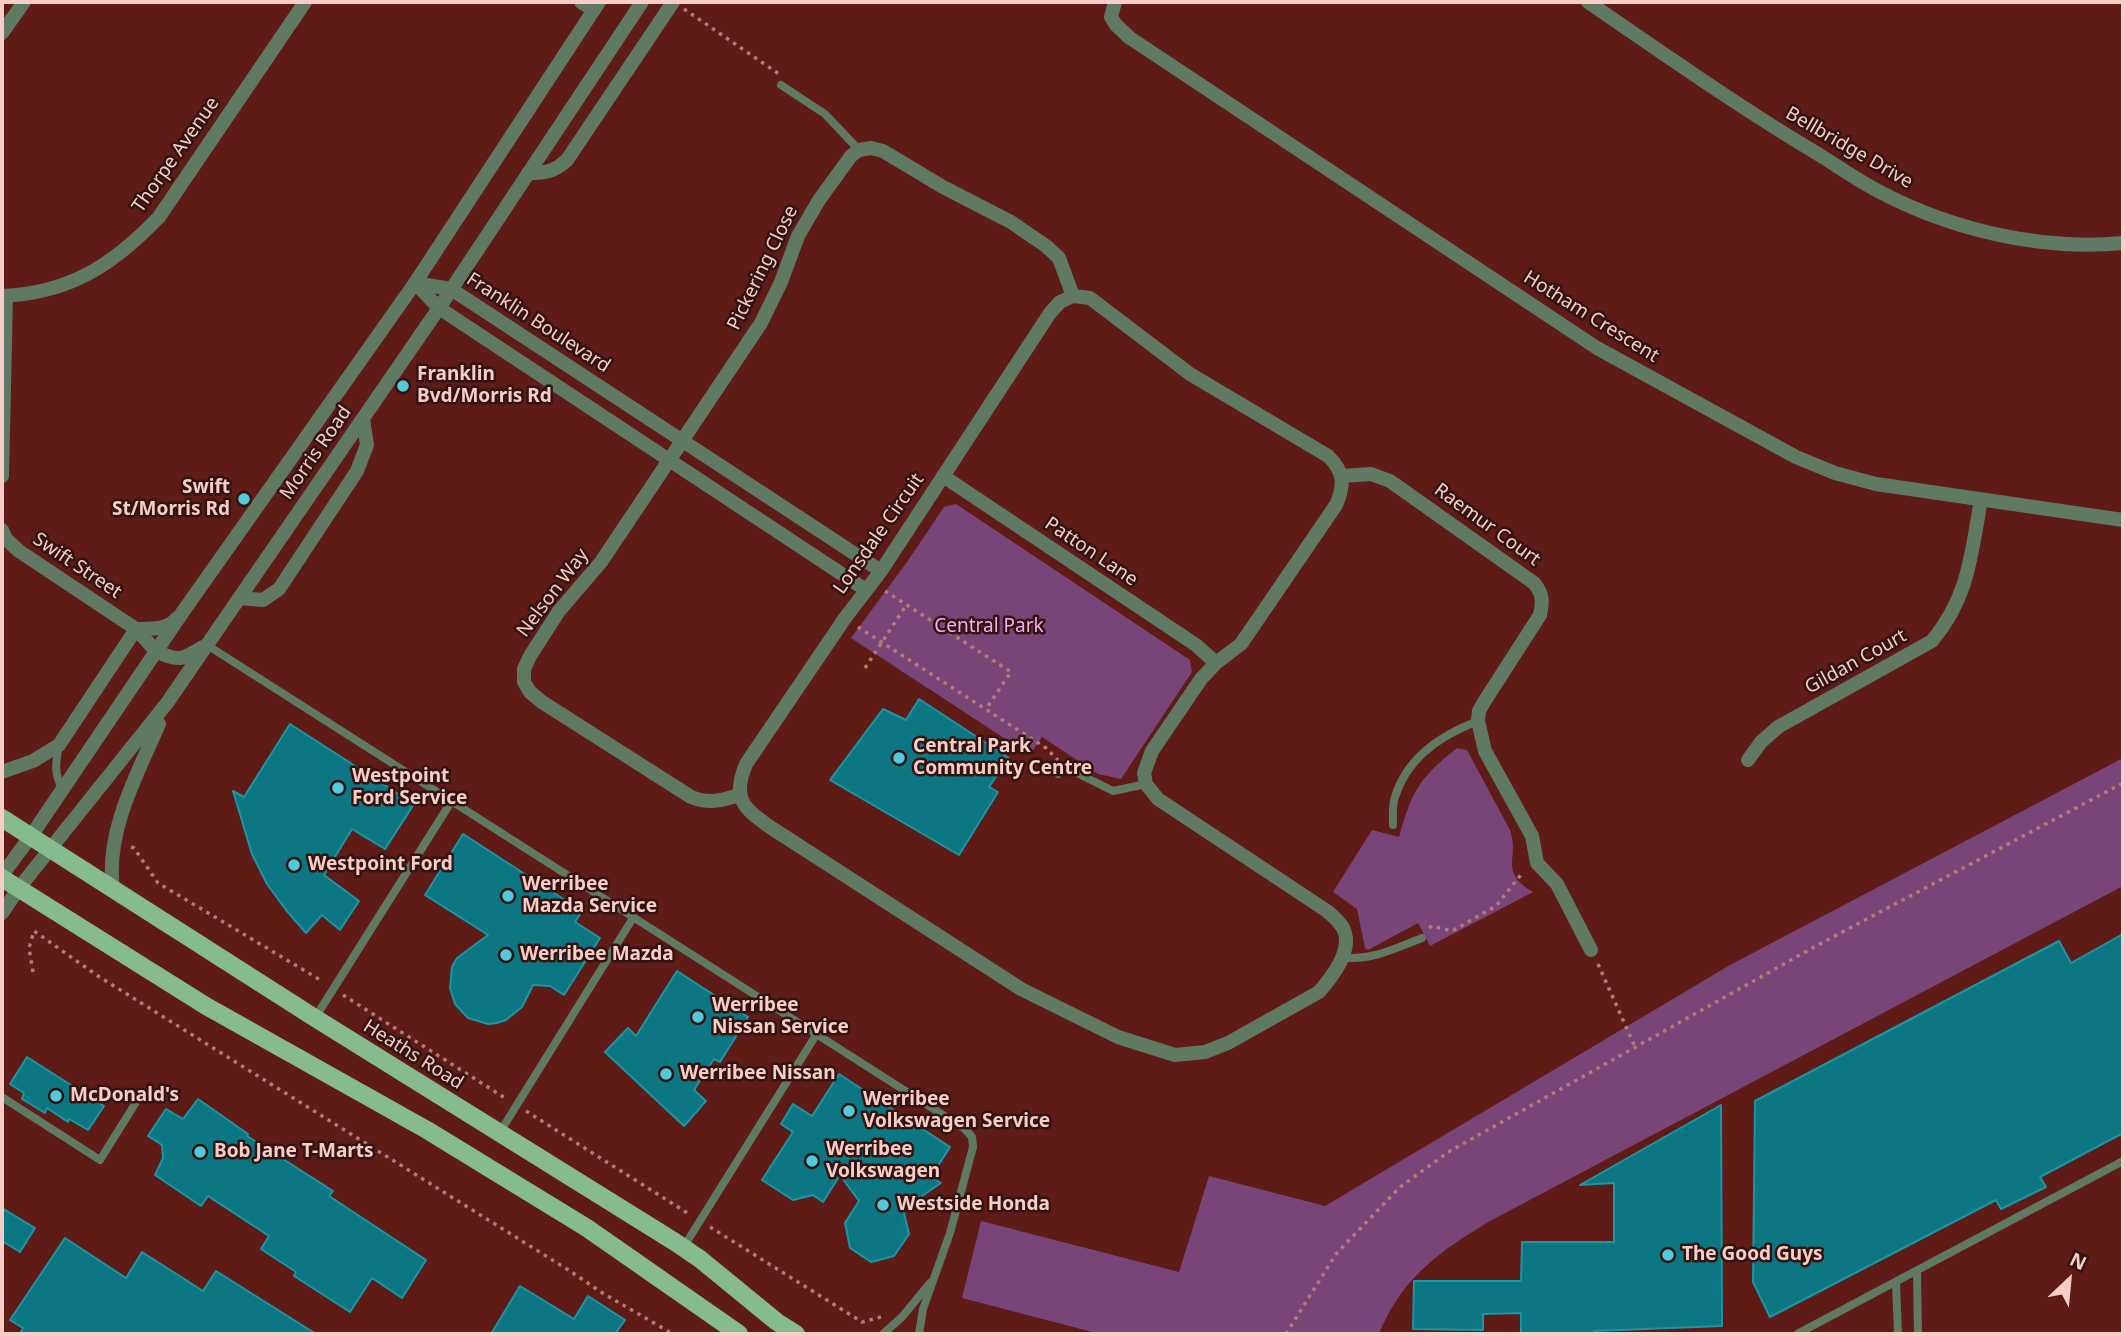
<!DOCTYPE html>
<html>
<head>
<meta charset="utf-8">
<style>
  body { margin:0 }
  #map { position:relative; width:2125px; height:1336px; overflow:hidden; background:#5f1b16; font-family:"Noto Sans",sans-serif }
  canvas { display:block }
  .frame { position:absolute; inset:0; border:4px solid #f9cdc7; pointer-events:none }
  .north { position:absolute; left:2034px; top:1245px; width:70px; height:70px; -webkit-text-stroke:5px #311310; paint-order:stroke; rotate:26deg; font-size:19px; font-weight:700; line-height:28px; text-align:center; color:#f9cdc7 }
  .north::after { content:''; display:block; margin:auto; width:24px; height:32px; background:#f9cdc7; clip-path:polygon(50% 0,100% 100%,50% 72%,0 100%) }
</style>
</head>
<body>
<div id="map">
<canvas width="2125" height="1336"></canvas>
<div class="frame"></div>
<div class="north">N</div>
</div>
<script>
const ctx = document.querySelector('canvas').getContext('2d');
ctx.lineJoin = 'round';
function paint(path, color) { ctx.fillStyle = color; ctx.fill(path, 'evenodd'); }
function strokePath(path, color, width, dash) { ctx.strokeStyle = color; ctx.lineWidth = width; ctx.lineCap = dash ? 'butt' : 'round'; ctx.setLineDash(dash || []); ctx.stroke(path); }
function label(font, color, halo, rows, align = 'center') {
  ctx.font = font + ' "Noto Sans",sans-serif'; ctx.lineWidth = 5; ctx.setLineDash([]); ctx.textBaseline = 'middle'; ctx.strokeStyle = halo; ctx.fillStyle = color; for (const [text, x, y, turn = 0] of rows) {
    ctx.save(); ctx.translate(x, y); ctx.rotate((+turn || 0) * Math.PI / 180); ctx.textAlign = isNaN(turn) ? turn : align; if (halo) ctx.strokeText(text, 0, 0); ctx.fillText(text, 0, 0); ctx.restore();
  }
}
paint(new Path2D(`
  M956 504 1190 660 1192 672 1121 779 1098 774 1042 737 1030 755 851 638 907 562 944 507Z
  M1457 748 1467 750 1510 830C1520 859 1498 871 1533 892L1430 946 1418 923 1368 950 1365 948 1357 909 1333 892 1372 830 1399 837C1412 791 1419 778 1457 748Z
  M2123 758V886L1492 1220C1441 1250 1402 1277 1379 1334H1100L962 1298 981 1221 1179 1272 1209 1176 1325 1206 1730 965Z`), '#794477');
const building = new Path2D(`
  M919 699 1009 758 989 787 998 792 959 855 830 780 883 709 906 720Z
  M290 724 414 804 385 849 352 829 324 875 359 901 340 930 322 915 306 933 286 910 267 884 252 854 233 791 244 797Z
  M463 834 582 911 575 922 600 938 564 995 550 986 533 985 522 1007 506 1020 497 1023 488 1024 468 1018 455 1004 450 988 452 967 457 958 488 935 425 895Z
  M2123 934V1133L2040 1177 2046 1187 2001 1209 1996 1200 1770 1317 1753 1282 1755 1101 2059 941 2071 963Z
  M677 971 748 1017 720 1062 714 1059 694 1090 706 1101 684 1126 605 1052 628 1028 636 1036Z
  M27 1057 104 1106 88 1130 69 1119 68 1122 47 1108 45 1113 22 1099 24 1093 10 1084Z
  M839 1074 950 1147 931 1177 941 1183 903 1209 909 1234 894 1256 871 1262 850 1248 845 1223 859 1201 840 1175 823 1202 813 1195 793 1200 762 1180 793 1132 781 1124 793 1104 812 1116Z
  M198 1099 248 1134 247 1136 333 1191 329 1196 426 1260 402 1298 372 1278 350 1312 294 1276 296 1272 261 1249 269 1236 208 1196 201 1206 155 1175 163 1158 162 1145 148 1136 166 1109 183 1119Z
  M1721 1105 1722 1326 1594 1331V1334H1521V1313L1483 1314V1330L1413 1329 1414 1281H1521L1522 1242H1614V1183L1580 1185Z
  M2 1208 35 1228 20 1252 2 1241Z
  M65 1238 126 1278 142 1252 203 1291 216 1271 316 1334H20L23 1328 10 1320Z
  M520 1286 574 1319 588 1296 625 1320 615 1334H491Z`);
paint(building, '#0c7683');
strokePath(building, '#1c95a4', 2);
strokePath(new Path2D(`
  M684 9 779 74
  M885 591 1011 672 986 709
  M858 627 1046 748 1058 760
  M865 668 907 604
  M131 847 134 848 158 883 322 981
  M1429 928 1432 926 1452 931 1496 906 1523 872
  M1598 964 1635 1047
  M33 972 29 948 34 931 98 976 570 1271 604 1294 673 1334
  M343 995 505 1098
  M526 1111 689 1214
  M710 1227 862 1322 881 1317
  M1286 1334 1336 1254 1400 1187 1450 1151 1816 946 2123 783`), '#b27b75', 3.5, [3.5, 5]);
strokePath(new Path2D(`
  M781 85 825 114 859 150
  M207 645 965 1129 972 1137 973 1147 950 1233 923 1309 919 1334
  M59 745C56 762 53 774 63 789
  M1058 774 1064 770H1071L1113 791 1146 784
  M1393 825C1393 816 1392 805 1395 797 1407 757 1441 735 1478 721
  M1341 957C1369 962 1396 948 1422 938
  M315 1018 451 802
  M2 1097 100 1160 138 1099
  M500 1132 633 918
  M683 1248 816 1035
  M1917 1271 1918 1334
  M1896 1282 1898 1334
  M883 1334 902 1317 930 1283
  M1797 1334 2123 1161`), '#607963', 8);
strokePath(new Path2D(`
  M581 2 594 10
  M1115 2 1111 17 1116 25 1130 38 1597 348 1796 457 1835 473 1876 484 2123 520
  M2 33 24 2
  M528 173C545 173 554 172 567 160L673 2
  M415 283 451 289 881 571
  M415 283 439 308 866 590
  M2 296C70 293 113 265 159 217L305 2
  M1073 296 1090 298 1190 374 1328 456C1344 471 1345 485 1336 505L1241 644 1216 663 1201 679 1152 751 1144 773 1146 784 1158 799 1327 911C1333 916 1339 921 1343 928 1354 949 1333 976 1319 992L1228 1043 1205 1052 1175 1055 1118 1037 1021 989 770 827C742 807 732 798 746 764L845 618 881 571 1050 313 1060 302Z
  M2 476 6 296
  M943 476 1196 645 1216 663
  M1342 476 1371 474 1390 481 1534 583C1543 594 1543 601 1540 615L1484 702 1479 711 1478 721 1485 751 1532 836 1537 863 1557 884 1591 950
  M2 530 6 539 19 551 136 629 156 651
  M239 598 263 600 279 589 357 471 367 445 363 419
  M136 629C150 629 168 630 177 618
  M1748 760 1761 742 1778 727 1932 641C1969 597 1971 554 1981 500
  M2 772 33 761 59 745 136 629
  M739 795C720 801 709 804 691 797L542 702 530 692 524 682V669L530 656 559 611 601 562 761 323 781 282 798 236 819 200 851 156 859 150 871 148 883 151 943 187 1011 222 1046 246 1059 258 1073 296`), '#607963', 14);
strokePath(new Path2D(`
  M1588 2C1664 54 1739 107 1818 154 1839 167 1860 182 1882 193 1953 230 2042 251 2123 243
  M156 651C178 662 182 660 203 647
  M2 875 31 836 182 613 415 283 599 2
  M113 889C105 832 137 775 159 724
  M2 913 19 888 167 703 439 308 642 2`), '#607963', 14);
strokePath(new Path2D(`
  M2 818 315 1018 675 1242 700 1259 777 1322 796 1334
  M2 878 206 1006 427 1130 587 1228 739 1334`), '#86bb8e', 18);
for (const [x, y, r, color] of [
  [403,386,7,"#53cadc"],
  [244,499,7,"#53cadc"],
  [899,758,7,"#53cadc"],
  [338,788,7,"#53cadc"],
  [294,865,7,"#53cadc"],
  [508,896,7,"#53cadc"],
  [506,955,7,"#53cadc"],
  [698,1017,7,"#53cadc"],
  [666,1074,7,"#53cadc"],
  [56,1096,7,"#53cadc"],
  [849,1111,7,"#53cadc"],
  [200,1152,7,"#53cadc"],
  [812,1161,7,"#53cadc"],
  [883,1205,7,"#53cadc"],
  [1668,1255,7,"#53cadc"]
]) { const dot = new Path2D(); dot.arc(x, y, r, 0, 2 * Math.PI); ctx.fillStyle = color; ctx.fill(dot); strokePath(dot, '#311310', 2.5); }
label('19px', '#f9cdc7', '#311310', [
  ["Bellbridge Drive",1849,148,30],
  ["Thorpe Avenue",176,155,-55],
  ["Pickering Close",763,268,-64],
  ["Hotham Crescent",1591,317,32],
  ["Franklin Boulevard",538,323,33],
  ["Morris Road",316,453,-55],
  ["Raemur Court",1487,525,36],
  ["Lonsdale Circuit",879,534,-55],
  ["Patton Lane",1091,552,34],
  ["Swift Street",77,566,34],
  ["Nelson Way",553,593,-53],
  ["Gildan Court",1856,662,-29],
  ["Heaths Road",413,1055,32]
]);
label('bold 19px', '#f9cdc7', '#311310', [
  ["Franklin",417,375],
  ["Bvd/Morris Rd",417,397],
  ["Swift",230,488,"right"],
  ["St/Morris Rd",230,510,"right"],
  ["Central Park",913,747],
  ["Community Centre",913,769],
  ["Westpoint",352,777],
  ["Ford Service",352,799],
  ["Westpoint Ford",308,865],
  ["Werribee",522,885],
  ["Mazda Service",522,907],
  ["Werribee Mazda",520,955],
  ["Werribee",712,1006],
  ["Nissan Service",712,1028],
  ["Werribee Nissan",680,1074],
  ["McDonald's",70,1096],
  ["Werribee",863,1100],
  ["Volkswagen Service",863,1122],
  ["Werribee",826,1150],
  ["Volkswagen",826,1172],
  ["Bob Jane T-Marts",214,1152],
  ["Westside Honda",897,1205],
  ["The Good Guys",1682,1255]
], 'left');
label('19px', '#fca9f8', '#311310', [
  ["Central Park",989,627]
]);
</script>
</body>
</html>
